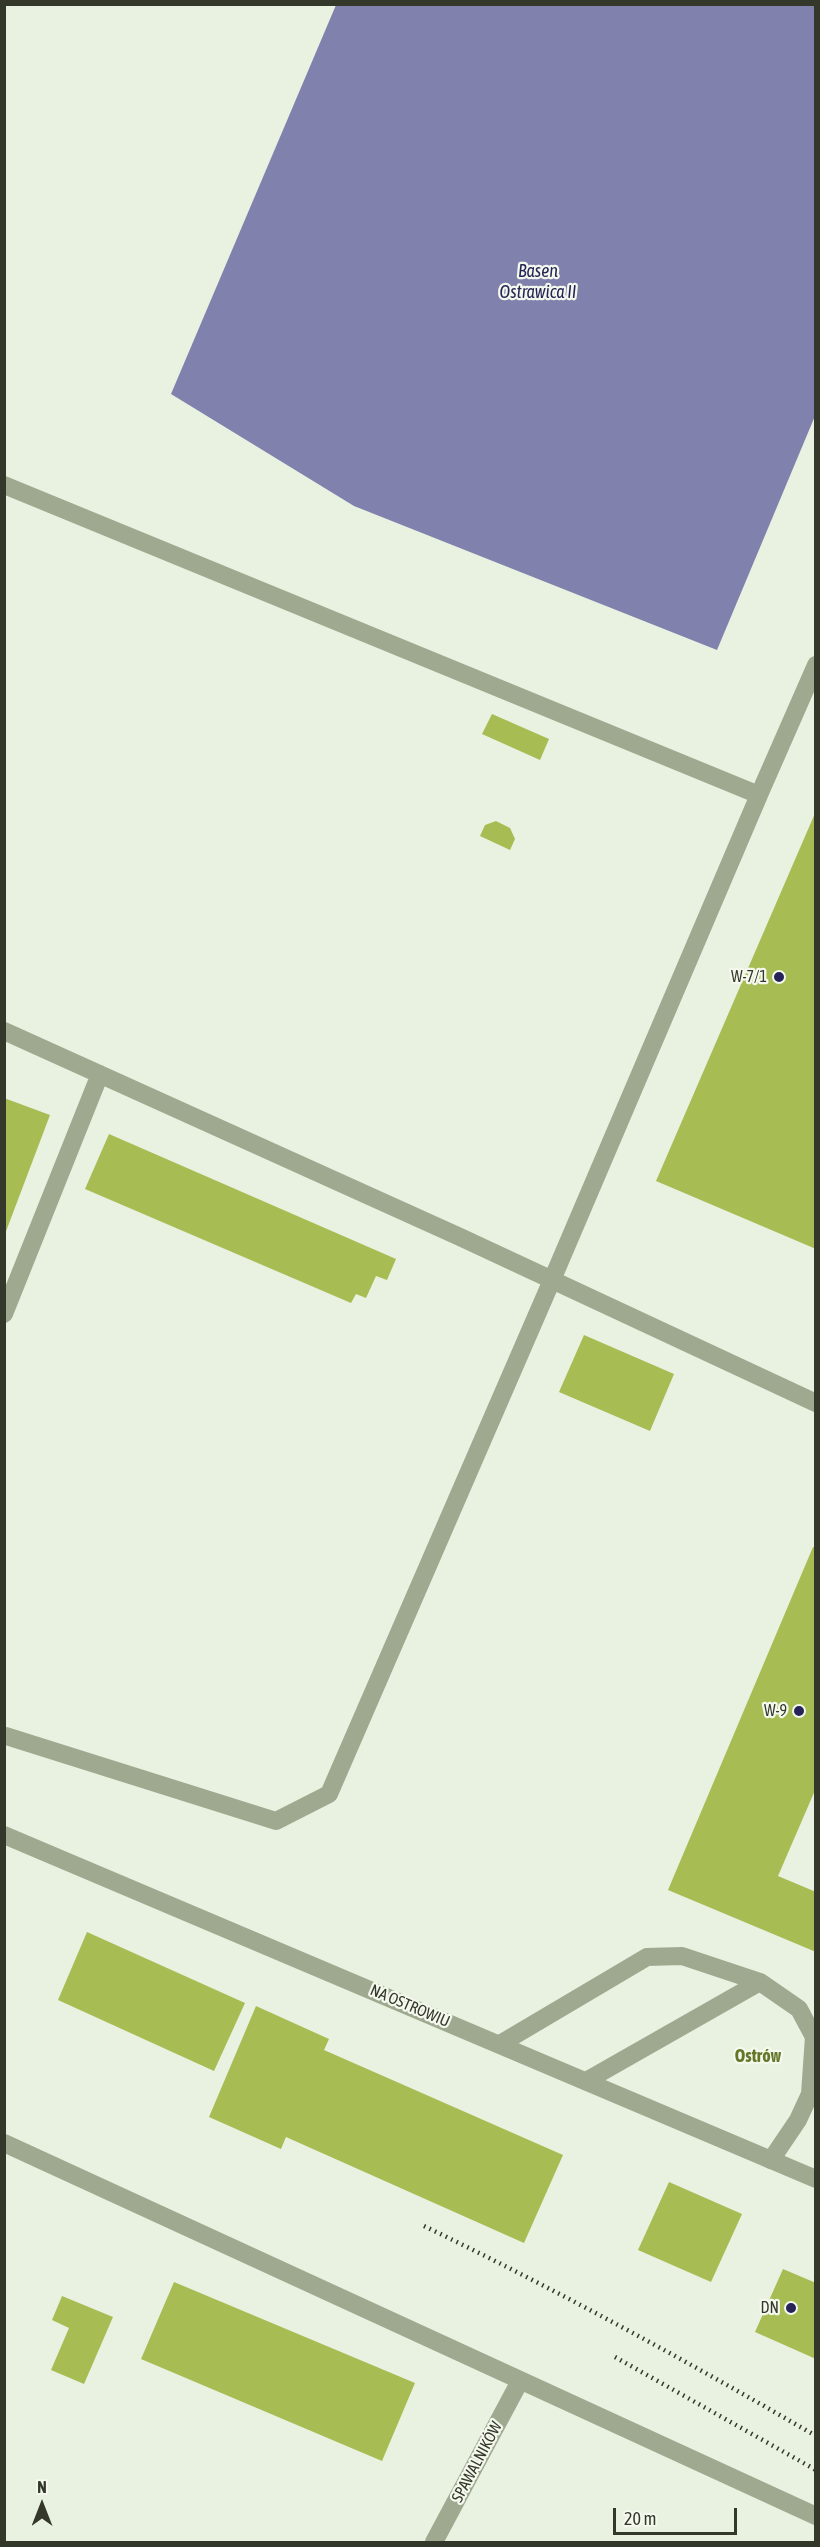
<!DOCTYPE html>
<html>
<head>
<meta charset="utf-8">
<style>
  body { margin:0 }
  #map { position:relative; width:820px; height:2547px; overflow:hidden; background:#e9f1e0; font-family:"Asap Condensed",sans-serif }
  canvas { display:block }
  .frame { position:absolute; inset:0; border:6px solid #34382b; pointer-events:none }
  .north { position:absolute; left:12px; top:2475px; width:60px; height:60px; -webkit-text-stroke:4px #f3f9ed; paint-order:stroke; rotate:0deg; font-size:16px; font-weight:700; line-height:24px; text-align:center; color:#34382b }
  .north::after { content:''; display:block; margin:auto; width:21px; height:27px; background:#34382b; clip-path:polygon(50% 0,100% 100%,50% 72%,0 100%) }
  .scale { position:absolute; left:613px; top:2508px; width:124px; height:27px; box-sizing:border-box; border:3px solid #34382b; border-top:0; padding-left:8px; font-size:18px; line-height:21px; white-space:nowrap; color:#34382b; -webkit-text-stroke:4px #f3f9ed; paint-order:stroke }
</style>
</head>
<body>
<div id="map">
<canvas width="820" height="2547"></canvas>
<div class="frame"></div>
<div class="north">N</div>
<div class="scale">20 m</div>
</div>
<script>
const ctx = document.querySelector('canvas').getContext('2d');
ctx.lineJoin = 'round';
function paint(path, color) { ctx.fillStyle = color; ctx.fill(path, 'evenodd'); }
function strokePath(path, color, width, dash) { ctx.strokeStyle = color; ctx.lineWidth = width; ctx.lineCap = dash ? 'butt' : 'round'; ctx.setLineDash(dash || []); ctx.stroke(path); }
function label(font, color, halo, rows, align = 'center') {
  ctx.font = font + ' "Asap Condensed",sans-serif'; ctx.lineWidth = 4.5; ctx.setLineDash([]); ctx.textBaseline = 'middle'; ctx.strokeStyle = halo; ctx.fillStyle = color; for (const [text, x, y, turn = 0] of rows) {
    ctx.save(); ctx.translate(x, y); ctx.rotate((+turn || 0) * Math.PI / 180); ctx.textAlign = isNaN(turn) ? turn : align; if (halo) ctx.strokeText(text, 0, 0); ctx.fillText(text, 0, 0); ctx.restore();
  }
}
paint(new Path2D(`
  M336 5H815V416L717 650 354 506 171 394Z`), '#8181ad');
paint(new Path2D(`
  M492 714 549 739 540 760 482 734Z
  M816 811V1249L656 1181Z
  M496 821 510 828 515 839 510 850 480 836 485 825Z
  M4 1098 50 1115 5 1234H4Z
  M109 1134 396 1259 387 1280 376 1276 366 1298 356 1294 351 1303 85 1189Z
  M584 1335 674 1374 650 1431 559 1392Z
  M813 1547 816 1548V1788L778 1876 816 1892V1952L668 1890Z
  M87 1932 245 2003 214 2071 58 2000Z
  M256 2006 329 2039 324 2050 563 2155 524 2243 286 2137 281 2149 209 2117Z
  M669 2182 742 2214 711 2282 638 2250Z
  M783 2269 816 2283V2359L755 2332Z
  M174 2282 415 2383 382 2461 141 2359Z
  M62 2296 113 2317 84 2384 51 2370 69 2328 52 2320Z`), '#a7bd53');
strokePath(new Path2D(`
  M4 485 759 795 816 665
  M4 1031 460 1237 816 1403
  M4 1314 100 1074
  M6 1736 276 1821 329 1794 552 1280 759 795
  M500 2044 647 1957 682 1956 760 1982 799 2009 814 2037 810 2094 798 2120 771 2160
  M586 2081 760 1982
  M4 2143 816 2516
  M434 2542 520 2381`), '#9fa990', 18);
strokePath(new Path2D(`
  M4 1835 816 2179`), '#9fa990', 18);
strokePath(new Path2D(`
  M424 2226C559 2291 687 2361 816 2436
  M615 2357 816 2470`), '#34382b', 4.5, [1.5, 4.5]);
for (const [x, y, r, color] of [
  [779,977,6,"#252357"],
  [799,1711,6,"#252357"],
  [791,2308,6,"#252357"]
]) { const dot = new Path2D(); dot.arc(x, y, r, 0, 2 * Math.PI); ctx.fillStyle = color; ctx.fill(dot); strokePath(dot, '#f3f9ed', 2); }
label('16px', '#34382b', '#f3f9ed', [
  ["W-7/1",767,977],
  ["W-9",787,1711],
  ["DN",779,2308]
], 'right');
label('16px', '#34382b', '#f3f9ed', [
  ["NA OSTROWIU",410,2006,23],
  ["SPAWALNIKÓW",477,2462,-62]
]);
label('italic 18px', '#252357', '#f3f9ed', [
  ["Basen",538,271],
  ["Ostrawica II",538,292]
]);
label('bold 18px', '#667628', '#f3f9ed', [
  ["Ostrów",758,2056]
]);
</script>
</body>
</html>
